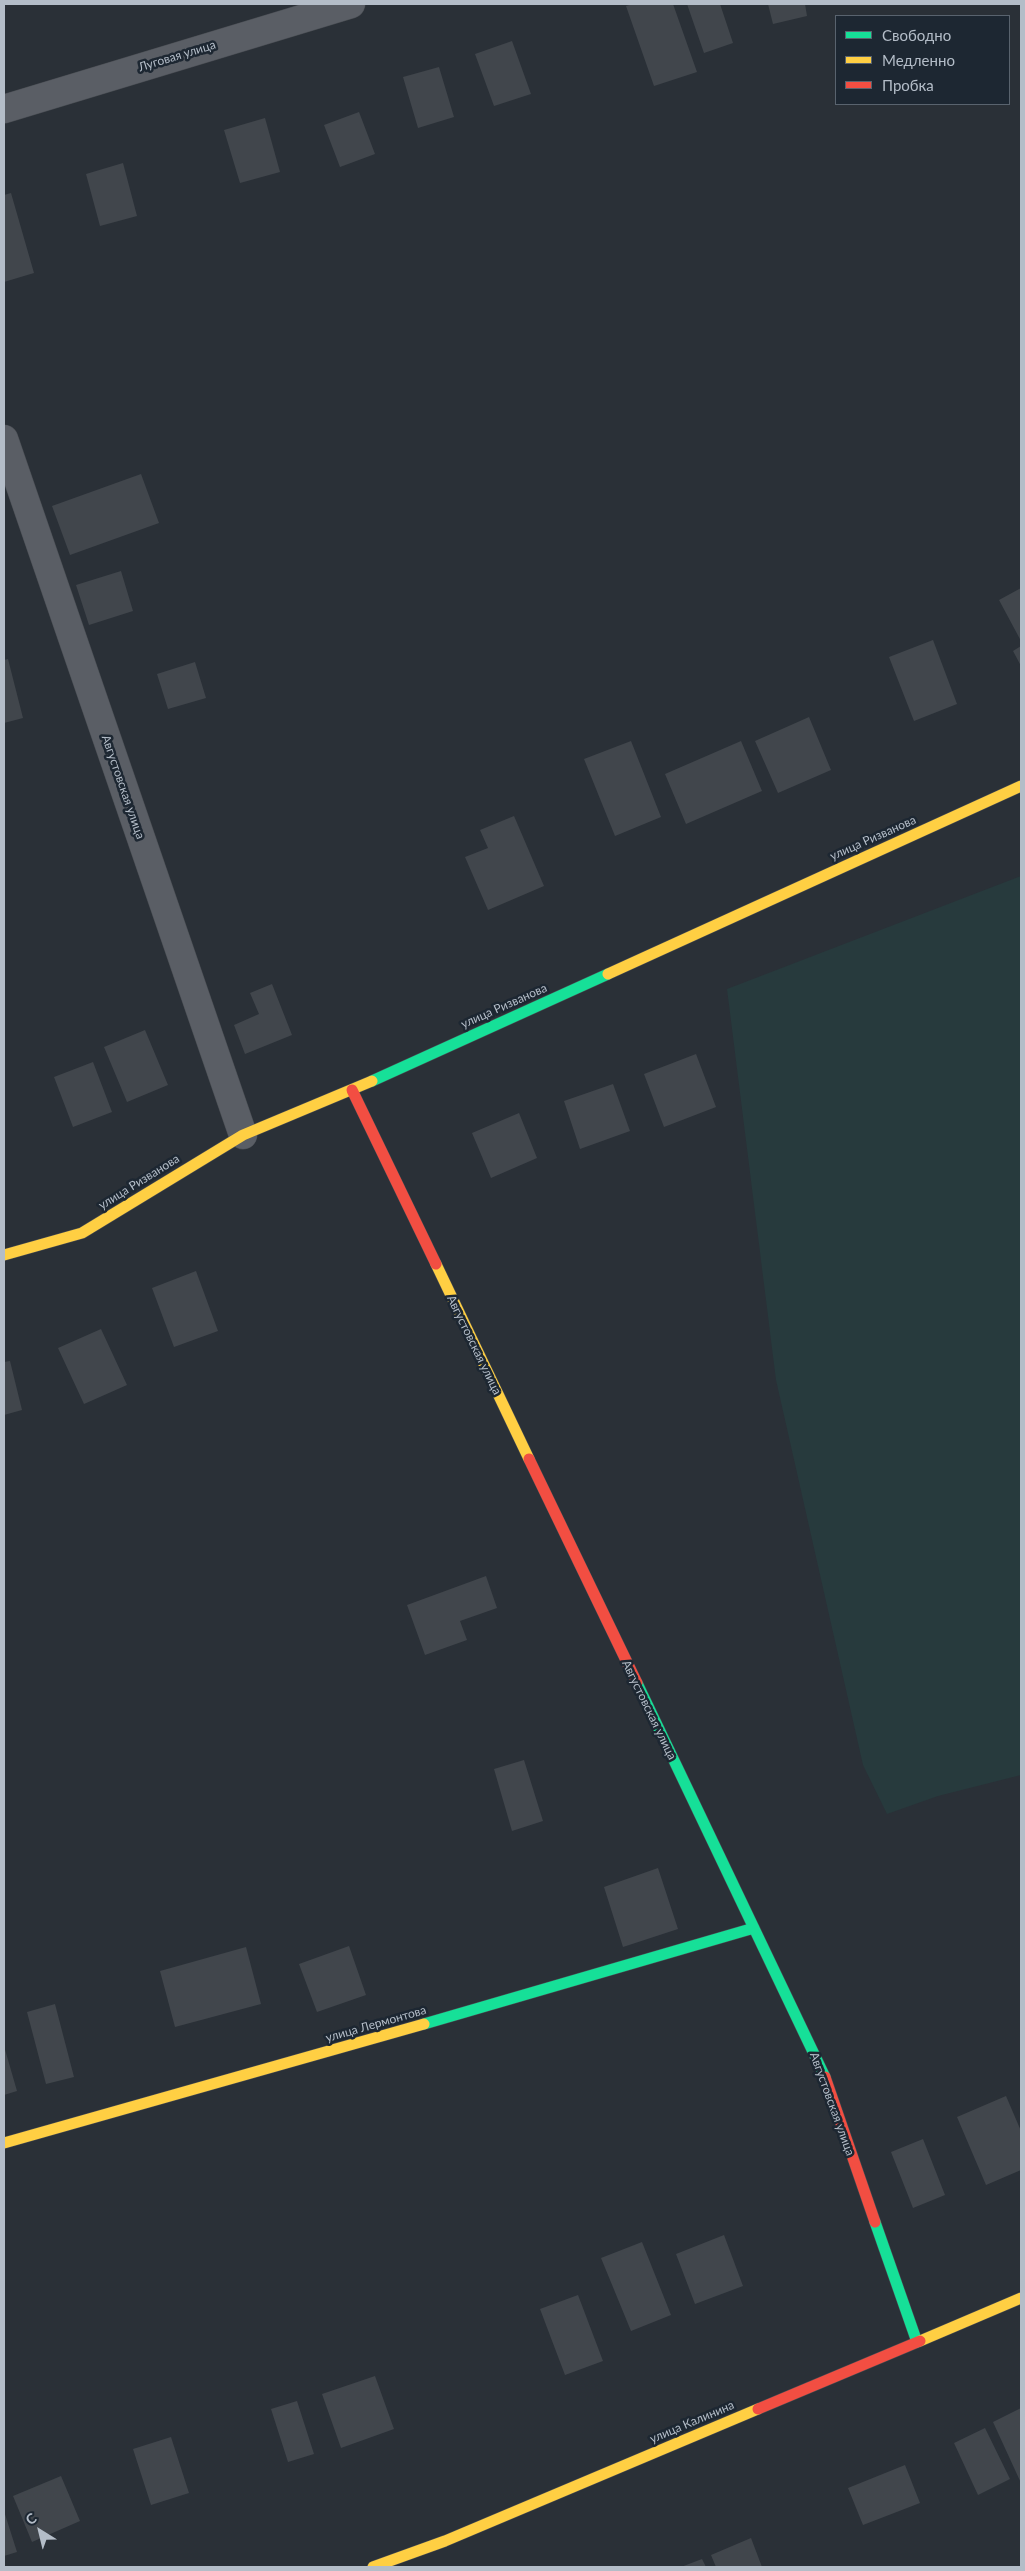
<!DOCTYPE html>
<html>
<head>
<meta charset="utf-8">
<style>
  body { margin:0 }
  #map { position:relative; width:1025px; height:2571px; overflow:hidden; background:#2a3037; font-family:Lato,sans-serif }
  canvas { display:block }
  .frame { position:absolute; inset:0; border:5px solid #b4bdc8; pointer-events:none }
  .legend { position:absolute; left:835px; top:15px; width:175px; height:90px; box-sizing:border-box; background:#1d2732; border:1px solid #59636e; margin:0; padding:6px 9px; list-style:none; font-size:15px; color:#b4bdc8 }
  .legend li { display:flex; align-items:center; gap:10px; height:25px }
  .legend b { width:25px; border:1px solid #59636e }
  .north { position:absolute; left:15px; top:2506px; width:50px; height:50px; -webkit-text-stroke:4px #1d2732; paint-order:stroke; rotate:324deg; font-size:14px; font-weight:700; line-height:20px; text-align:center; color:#b4bdc8 }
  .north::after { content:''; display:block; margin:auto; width:18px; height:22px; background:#b4bdc8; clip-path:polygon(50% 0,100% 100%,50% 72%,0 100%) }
</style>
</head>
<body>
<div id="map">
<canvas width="1025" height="2571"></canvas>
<div class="frame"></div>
<ul class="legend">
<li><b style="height:6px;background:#16e098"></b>Свободно</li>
<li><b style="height:6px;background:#ffcf43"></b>Медленно</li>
<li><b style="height:6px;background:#f24e42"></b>Пробка</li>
</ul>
<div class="north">С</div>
</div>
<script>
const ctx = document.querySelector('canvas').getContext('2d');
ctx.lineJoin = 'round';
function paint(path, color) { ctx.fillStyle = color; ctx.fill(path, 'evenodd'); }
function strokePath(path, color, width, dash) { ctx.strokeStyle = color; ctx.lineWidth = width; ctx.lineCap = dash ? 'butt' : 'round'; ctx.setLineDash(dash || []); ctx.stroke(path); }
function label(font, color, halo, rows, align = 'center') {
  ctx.font = font + ' Lato,sans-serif'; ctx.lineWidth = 5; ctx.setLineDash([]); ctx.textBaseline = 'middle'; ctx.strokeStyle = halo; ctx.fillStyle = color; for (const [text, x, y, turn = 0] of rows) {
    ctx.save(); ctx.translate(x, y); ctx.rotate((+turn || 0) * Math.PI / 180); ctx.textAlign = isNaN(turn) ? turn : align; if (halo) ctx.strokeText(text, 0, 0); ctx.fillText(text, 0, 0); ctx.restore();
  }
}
paint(new Path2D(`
  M1021 876V1775L938 1796 887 1814 863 1765 776 1380 727 989Z`), '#273a3d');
paint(new Path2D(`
  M633 4H673L697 72 654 86 626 6Z
  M687 4H720L733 43 704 53Z
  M768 4H805L807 16 773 24Z
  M512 41 531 94 494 106 475 54Z
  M439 67 454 117 418 128 403 77Z
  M359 112 375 154 340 167 324 125Z
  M265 118 280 172 240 183 224 130Z
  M123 163 137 216 100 226 86 174Z
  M11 193 34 273 4 282V195Z
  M141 474 159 523 70 555 52 506Z
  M121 571 133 611 89 625 76 585Z
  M1021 588V641L999 600Z
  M933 640 957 704 914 721 889 657Z
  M1021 646V666L1013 651Z
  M8 659 23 718 4 723V660Z
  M195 662 206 698 168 709 157 674Z
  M809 717 831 770 778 793 755 741Z
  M631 741 661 817 615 836 584 759Z
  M741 741 762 791 686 824 665 774Z
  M514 816 544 886 488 910 465 857 488 848 480 830Z
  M272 984 292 1035 245 1054 234 1025 259 1014 250 993Z
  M145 1030 168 1085 127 1102 104 1047Z
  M696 1054 716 1107 664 1127 644 1074Z
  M93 1062 112 1112 73 1127 54 1077Z
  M613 1084 630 1131 580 1149 564 1101Z
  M519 1113 537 1158 491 1178 472 1133Z
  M196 1271 218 1331 174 1347 152 1288Z
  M101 1329 127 1385 84 1404 58 1348Z
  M10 1361 22 1410 4 1415V1362Z
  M486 1576 497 1608 460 1621 467 1640 425 1655 407 1605Z
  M524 1760 543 1821 512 1831 494 1769Z
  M658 1868 678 1929 623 1947 604 1887Z
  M349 1946 366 1995 317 2012 299 1964Z
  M246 1947 261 2004 175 2027 160 1971Z
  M55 2004 74 2077 46 2084 27 2012Z
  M4 2046 17 2091 4 2095Z
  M1006 2096 1021 2131V2170L986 2185 957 2117Z
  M923 2139 945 2195 913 2208 891 2152Z
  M724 2235 743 2286 695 2304 676 2254Z
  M642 2242 671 2315 631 2331 601 2258Z
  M578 2295 603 2361 565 2375 540 2309Z
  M375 2376 394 2429 341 2448 322 2394Z
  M297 2401 314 2454 288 2462 271 2409Z
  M1021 2408V2483L993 2422Z
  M985 2428 1010 2479 978 2495 954 2443Z
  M171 2437 189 2493 151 2505 133 2449Z
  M905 2465 920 2503 863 2525 848 2488Z
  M61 2476 80 2521 32 2542 13 2496Z
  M4 2511 17 2552 4 2556Z
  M751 2538 762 2567H716L711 2555Z
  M702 2559 706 2567H681Z`), '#41464c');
const street = new Path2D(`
  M4 109 351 4
  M4 439 243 1135`);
const fast = new Path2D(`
  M372 1081 608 974
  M637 1683 825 2077
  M424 2024 754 1928
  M875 2222 917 2342`);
const slow = new Path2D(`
  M608 974 1021 786
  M4 1255 82 1233 243 1135 372 1081
  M436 1264 529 1459
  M4 2143 424 2024
  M920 2341 1021 2298
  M373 2567 445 2541 758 2409`);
const jam = new Path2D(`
  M352 1090 436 1264
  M529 1459 637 1683
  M825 2077 875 2222
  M758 2409 920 2341`);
strokePath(street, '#484c52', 29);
strokePath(fast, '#484c52', 12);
strokePath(slow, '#484c52', 12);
strokePath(jam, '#484c52', 12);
strokePath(street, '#5a5e65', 28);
strokePath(fast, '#16e098', 11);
strokePath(slow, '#ffcf43', 11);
strokePath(jam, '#f24e42', 11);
label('12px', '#b4bdc8', '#1d2732', [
  ["Луговая улица",177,56,-17],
  ["Августовская улица",123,787,71],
  ["улица Ризванова",873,838,-24],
  ["улица Ризванова",504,1006,-24],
  ["улица Ризванова",139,1182,-32],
  ["Августовская улица",474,1345,64],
  ["Августовская улица",649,1710,64],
  ["улица Лермонтова",376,2024,-16],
  ["Августовская улица",832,2104,70],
  ["улица Калинина",692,2422,-23]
]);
</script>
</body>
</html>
